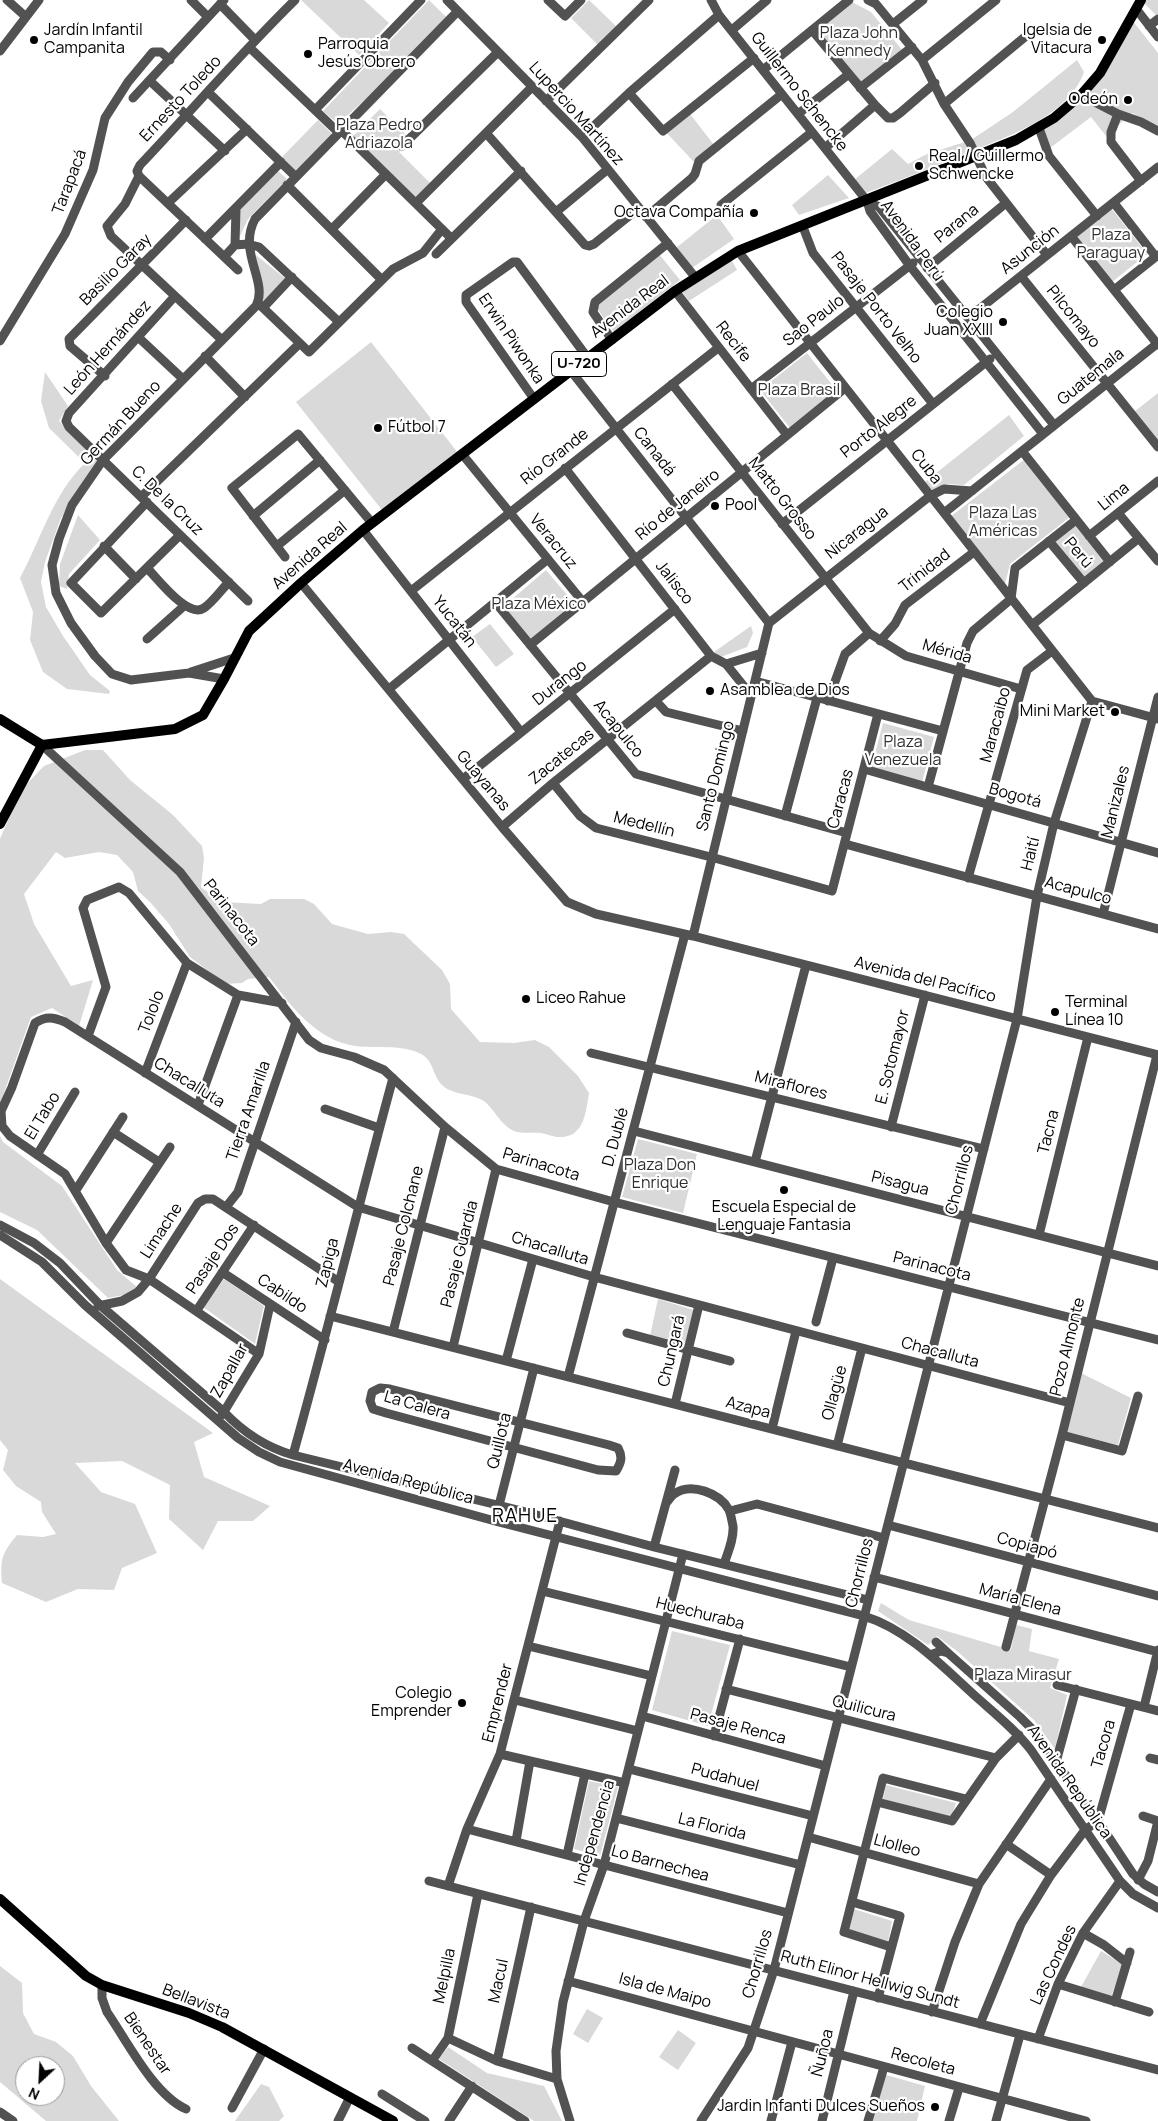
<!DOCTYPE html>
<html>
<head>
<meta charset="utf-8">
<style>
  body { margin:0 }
  #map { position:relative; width:1158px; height:2121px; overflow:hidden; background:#fff; font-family:Manrope,sans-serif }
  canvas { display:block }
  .north { position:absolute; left:15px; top:2056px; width:50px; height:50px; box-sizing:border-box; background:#fff; border:1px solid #999; border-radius:50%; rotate:205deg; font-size:14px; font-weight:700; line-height:20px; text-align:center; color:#000 }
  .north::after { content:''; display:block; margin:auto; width:18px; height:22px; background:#000; clip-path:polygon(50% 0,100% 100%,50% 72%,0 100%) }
</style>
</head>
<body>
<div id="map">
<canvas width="1158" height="2121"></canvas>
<div class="north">N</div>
</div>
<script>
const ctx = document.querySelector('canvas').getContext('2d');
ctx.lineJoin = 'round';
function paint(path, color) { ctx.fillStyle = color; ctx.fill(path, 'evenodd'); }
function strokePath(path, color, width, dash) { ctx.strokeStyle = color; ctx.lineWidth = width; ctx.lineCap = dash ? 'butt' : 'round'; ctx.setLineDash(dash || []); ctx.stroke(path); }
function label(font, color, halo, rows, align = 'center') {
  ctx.font = font + ' Manrope,sans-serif'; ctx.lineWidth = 4.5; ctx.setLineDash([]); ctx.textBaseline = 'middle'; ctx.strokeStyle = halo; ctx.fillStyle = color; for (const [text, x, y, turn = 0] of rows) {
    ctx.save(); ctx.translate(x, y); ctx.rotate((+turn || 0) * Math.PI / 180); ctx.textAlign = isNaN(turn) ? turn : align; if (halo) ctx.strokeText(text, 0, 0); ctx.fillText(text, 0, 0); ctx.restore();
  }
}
paint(new Path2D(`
  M301 0H364L389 23 359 55Z
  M429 0 451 22 338 124 323 111Z
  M589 0 617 27 599 46 571 18Z
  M1145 0H1158V14L1156 15 1143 2Z
  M852 2 871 12 903 51 858 87 813 35Z
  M1132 20 1158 53V127L1132 113 1106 136 1091 117 1050 148 1043 128 1086 95Z
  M1077 60 1084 72C1068 118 1003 138 962 155 930 168 898 181 866 193L854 180 892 149 908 164 927 154 971 140 1013 112Z
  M380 109 411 140 412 138 399 152 431 184 416 199 353 136Z
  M687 110 714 145 694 162 662 128Z
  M318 120 333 135 297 172 282 157Z
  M277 170 287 179 248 219 240 236 239 210Z
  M828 175 849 198 799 215 792 205Z
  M1111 208 1147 254 1112 282 1076 236Z
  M717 215 734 239 692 268 676 248Z
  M252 252 286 279 262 304Z
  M659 254 680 280 614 332 596 307Z
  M731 259 737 270 689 301 681 290Z
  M371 342 458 453 382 510 296 402Z
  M807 353 837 391 790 428 760 390Z
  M45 372 68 406 59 421 92 456 99 460 61 518 45 562 41 582 46 607 63 636 90 675 110 691 109 694 67 689 43 672 30 640 33 612 20 578C41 539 53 494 85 463L49 428 41 401Z
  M1158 393V443L1134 412Z
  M1009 415 1024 436 964 485 948 484 932 490 925 482Z
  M1025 459 1070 517 1010 564 1005 584 950 517Z
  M78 515 100 540 69 574 67 589 59 586 60 564Z
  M1076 524 1107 562 1084 580 1053 542Z
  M546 570 574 603 531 639 504 606Z
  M490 624 514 654 496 667 472 637Z
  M751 626 753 633 747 647 721 657 714 652Z
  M883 723 934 737 922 782 871 769Z
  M85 750H103L130 780 173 815 202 846 204 858 201 887 221 902 261 904 270 899H304L314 904 332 924 368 934 391 932 404 934 442 970 450 984 451 1009 480 1042 514 1043 535 1040 549 1047 578 1076 589 1093C586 1110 585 1135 563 1137 556 1138 547 1134 541 1133 533 1132 522 1134 514 1131 499 1124 493 1106 482 1100 469 1093 450 1095 440 1083 432 1072 433 1059 419 1053 399 1044 376 1049 355 1046 316 1040 291 1006 269 977L248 979 242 983 225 984 190 957 169 924 150 902 138 891 133 872 117 855 99 852 65 858 56 852 24 894 34 924 71 986 93 980 79 1026 52 1008 31 1017 0 1104V839L21 790 44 766Z
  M0 1136 3 1142 62 1186 117 1270 138 1288 124 1295 108 1298 37 1230 0 1212Z
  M638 1139 697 1154 683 1213 622 1197Z
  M0 1279 213 1433 194 1442 204 1477 270 1506 253 1521H218L203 1550 169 1519 170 1485 122 1461 75 1463 101 1492 135 1504 157 1553 122 1568 114 1590 78 1589 46 1602 2 1583C0 1559 2 1553 17 1535L43 1537 56 1534 42 1512 41 1502 16 1486 3 1470 8 1450 0 1440Z
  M224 1279 264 1306 255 1344 203 1307Z
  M658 1299 694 1310 685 1346 650 1336Z
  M1081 1373 1131 1398 1118 1445 1067 1432Z
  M881 1603 909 1620 1011 1650 1016 1625 1032 1629 1029 1651 1059 1659 1050 1688 1067 1695 1055 1749 1034 1720 957 1651 937 1636 928 1645 878 1611Z
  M672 1631 730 1645 708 1726 652 1710Z
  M589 1781 618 1787 600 1856 574 1849Z
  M886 1785 956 1803 951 1818 883 1799Z
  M854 1909 892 1921 888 1942 849 1930Z
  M1101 1951 1122 1964 1111 1997 1081 1987Z
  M0 1966 22 1983 23 2013 34 2034 56 2042 73 2056 91 2086 119 2121H46L0 2082ZM25 2066H55V2096H25Z
  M587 2009 603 2018 588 2043 573 2034Z
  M678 2030 696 2043 678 2070 659 2057Z
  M448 2047 487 2073 544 2086 562 2121H534L439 2059Z
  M883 2074 925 2086 917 2121H872Z
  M261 2084 269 2087 284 2116 279 2121H235Z`), '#d9d9d9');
strokePath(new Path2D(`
  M7 0 25 16
  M191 0 208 17
  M447 0 582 137 695 277
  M548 0 565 16 581 0
  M711 0 719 15 867 201 870 211 910 266 1043 434
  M868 0 876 4 922 60 944 104 970 143 986 177 1047 255
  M220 4 255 40
  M1137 10 1158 37
  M893 24 923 0
  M1149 26 1158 19
  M732 30 767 0
  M812 30 875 105 888 118H893L900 113 935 83
  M249 47 339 133
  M0 51 39 0
  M922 60 996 0
  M763 70 849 0
  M150 81 225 151
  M860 88 912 47
  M209 93 296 177
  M629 93 663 131 754 58
  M1081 95 1118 114 1141 122 1158 131
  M133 98 224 0
  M546 101 649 0
  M944 104 1026 36
  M315 110 421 0
  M798 114 849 74
  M1118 114 1111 132V142L1141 181
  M1039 128 1049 156 1097 216
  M342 131 451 238
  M486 133 585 245 589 246 594 244 639 208
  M582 137 629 93 719 15
  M402 146 498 52
  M825 148 875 105
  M139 176 238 270
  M287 185 382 280
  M867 201 879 207 1054 425
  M168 203 247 129
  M416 203 532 87
  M1114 203 1156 257
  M721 205 812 132
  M556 212 608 169
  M646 217 692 178 695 174 699 161 782 94
  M803 227 813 253 933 404
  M332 229 386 174
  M1071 236 1158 345
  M205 239 281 162
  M235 245 236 209
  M738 251 1092 701
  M436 254 521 171
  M225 256 235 245 248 244 259 247 339 322
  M927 268 1006 203
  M1021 276 1158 447
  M1114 290 1158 255
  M675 291 787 435
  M175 296 69 413 66 421 69 427 248 601
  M258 303 309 352 393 269 423 253 442 229
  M263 308 292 277
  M968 318 1158 167
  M138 337 183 379
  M222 340 111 236 107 226 125 204 139 176 137 171 140 165C192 110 241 53 295 0
  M612 340 593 312 595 302 668 243
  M0 341 65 234 93 170 105 118 128 82 153 52H161L170 60
  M205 356 245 397
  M571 371 769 623
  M105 376 70 346 69 339 186 220
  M672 384 869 633 906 656 1021 689
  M751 389 913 263
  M534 399 466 302V295L513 262H517L587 357
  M1022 451 1110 562
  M462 454 583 602
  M565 468 711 656 726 664 762 653
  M141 497 299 344
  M147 502 71 583 101 613 180 535
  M944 513 1158 343
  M1118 513 1158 561
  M253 516 320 460
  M782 524 990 359
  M363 530 521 732
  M1089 536 1158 481
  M1049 541 1084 583
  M104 546 136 579
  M277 546 345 490
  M285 557 232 488 298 434 372 523
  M147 568C158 579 188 619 204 608 213 602 221 590 229 582
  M301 583 502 827 567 902 596 914 693 936 1158 1055
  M411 591 718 348
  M1011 599 1015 568 1076 520
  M495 602 636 774 847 833
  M769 623 930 496 944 489 972 491
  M1032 625 1139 538
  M147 639 184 606
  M880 641 895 624 905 605 974 552
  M530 645 845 388
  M726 664 751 695
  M191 672 234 658
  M224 679 189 673 131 680 112 674 95 656 71 623 56 593 52 565 59 539 72 505 103 460 256 306C269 281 237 253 255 219L458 11
  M755 681 943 731
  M389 689 548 559
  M656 701 666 712 743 731
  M828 701 845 654 869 633
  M1092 701 1158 719
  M42 745 180 872 309 1040 321 1048 354 1057 384 1070 445 1127 496 1169 614 1202 1158 1340
  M864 769 1158 853
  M463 779 675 609
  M553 783 580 816 596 828 711 857 832 891 878 714
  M928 787 967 643 973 631 1011 599
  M785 816 817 698
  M502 827 553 783 711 656
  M845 844 1158 929
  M968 878 1027 670 1052 651
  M1103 914 1158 697
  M693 936 769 623
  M88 1036 106 987 83 908 87 900 119 887 129 893 187 963 238 995 282 1003
  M591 1053 984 1149
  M145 1073 187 963
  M198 1105 238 995
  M325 1109 379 1128
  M891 1127 925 995
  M634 1131 1158 1266
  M113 1132 159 1162
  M37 1155 75 1092
  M755 1162 806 965
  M76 1190 123 1117
  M226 1207 238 1192 296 1022
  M0 1225 34 1243 60 1263 101 1306 224 1412C244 1433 265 1447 293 1455L522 1511 654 1547 868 1600
  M0 1235 42 1262 85 1305 238 1438 259 1452 280 1462 495 1521 864 1616C908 1630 940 1664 973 1694 993 1712 1015 1729 1031 1750L1120 1881 1133 1894 1158 1908
  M1039 1235 1088 1037
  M106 1243 170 1147
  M222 1272 325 1340
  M98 1306 122 1301 138 1292 149 1279 198 1203 205 1199H213L339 1282
  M197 1310 254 1225
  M330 1316 1158 1528
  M816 1322 833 1258
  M393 1332 445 1127
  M627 1333 730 1361
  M453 1347 496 1169
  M259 1354 149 1279 126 1270 106 1243 65 1174 10 1136 2 1126 1 1111 12 1087 35 1023C46 1016 53 1017 65 1022L358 1207 594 1277 1070 1403
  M506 1361 533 1259
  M568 1377 685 934
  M380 1388 390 1389 609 1445 618 1448C623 1457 621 1463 616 1471L598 1470 386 1413 373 1409 370 1401 372 1392Z
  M675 1404 699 1305
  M222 1415 259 1354 270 1305
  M772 1429 796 1331
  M1062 1435 1122 1451 1138 1396
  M837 1446 862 1348
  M293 1455C328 1330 359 1203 393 1078
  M666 1503C669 1500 671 1496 674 1494 691 1482 720 1493 729 1510 731 1514 732 1522 733 1526 734 1539 728 1552 724 1564
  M730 1511 757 1504 884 1538
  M495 1521 534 1368
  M888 1525 1158 1596
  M654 1547 675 1470
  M874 1577 1158 1652
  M542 1591 851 1667
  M936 1642 948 1653
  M528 1646 652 1676
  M1006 1647 1062 1435 1157 1055
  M930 1655 941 1651 948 1653 1020 1717 1036 1733 1098 1821 1133 1874 1144 1884 1158 1892
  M1057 1685 1158 1711
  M726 1689 996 1758
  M515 1700 638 1731
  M1144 1707 1158 1650
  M642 1716 826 1766
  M714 1736 740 1639
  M500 1754 625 1783
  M1150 1758 1158 1760
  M1056 1762 1076 1689
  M629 1769 813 1816
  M877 1802 952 1821 996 1758 1019 1735
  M1143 1816 1158 1821
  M616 1818 801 1865
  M1098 1821 1131 1704
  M467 1829 788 1913
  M808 1837 979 1884
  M516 1841 530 1761
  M1006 1844 1051 1875
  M567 1855 585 1774
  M1138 1880 1148 1861 1158 1821
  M429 1881 1158 2070
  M448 1886 467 1829 500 1754 560 1521
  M852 1902 900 1916 878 1998
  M1083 1933 1104 1945 1127 1963
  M891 1947 844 1932 883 1778 966 1799
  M568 1981 1086 2121
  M1058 1984 1149 2012
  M102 1985V1998L107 2012C127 2041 154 2095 186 2109
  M1115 2002 1130 1952
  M932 2012 955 1942 979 1884 1051 1779
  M980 2024 1021 1924 1051 1875 1085 1830 1098 1821
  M448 2038 497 2061 557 2079
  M1038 2039 1058 1984 1083 1933 1120 1881
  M412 2048 525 2121
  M432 2061 448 2038 478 1894
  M497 2061 531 1907
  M382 2094 425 2121
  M232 2108 264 2049
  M0 2112 13 2121
  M338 2121 350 2097
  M449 2121 472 2086
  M570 2121 557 2079 556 2051 563 2002 584 1921 604 1865 683 1554
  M701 2121 748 2048 774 1970 1017 1019 1037 896 1054 823 1092 701
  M771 2121 792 2042
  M822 2121 854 1991
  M868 2121 884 2067
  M949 2121 959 2088
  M996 2121 1020 2035`), '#525252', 9);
strokePath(new Path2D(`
  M0 719 42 745
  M42 745 175 729 203 715 224 679 249 631 301 583 363 530 675 291 738 251 1016 140 1054 118 1081 95 1100 73 1141 0
  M0 824 42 745
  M0 1899 86 1976 102 1985 189 2013 222 2027 393 2121`), '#000', 10);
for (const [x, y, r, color] of [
  [34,40,5,"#000"],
  [1102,40,5,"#000"],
  [308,54,5,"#000"],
  [1128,100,5,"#000"],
  [919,166,5,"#000"],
  [754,213,5,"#000"],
  [1003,322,5,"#000"],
  [378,428,5,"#000"],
  [715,506,5,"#000"],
  [710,691,5,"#000"],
  [1115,712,5,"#000"],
  [526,999,5,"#000"],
  [1055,1012,5,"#000"],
  [784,1190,5,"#000"],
  [462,1703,5,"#000"],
  [935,2107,5,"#000"]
]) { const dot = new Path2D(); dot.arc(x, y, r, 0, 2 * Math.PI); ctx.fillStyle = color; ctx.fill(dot); strokePath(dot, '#fff', 2); }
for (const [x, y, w] of [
  [579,364,55]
]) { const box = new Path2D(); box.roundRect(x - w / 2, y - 12.5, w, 25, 4); ctx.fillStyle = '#fff'; ctx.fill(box); strokePath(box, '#000', 1); }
label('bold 15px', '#000', null, [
  ["U-720",579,364]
]);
label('16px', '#000', '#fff', [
  ["Jardín Infantil",44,31],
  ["Campanita",44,49],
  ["Igelsia de",1092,31,"right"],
  ["Vitacura",1092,49,"right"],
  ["Parroquia",318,45],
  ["Jesús Obrero",318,63],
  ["Odeón",1118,100,"right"],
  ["Real / Guillermo",929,157],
  ["Schwencke",929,175],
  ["Octava Compañía",744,213,"right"],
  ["Colegio",993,313,"right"],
  ["Juan XXIII",993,331,"right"],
  ["Fútbol 7",388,428],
  ["Pool",725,506],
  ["Asamblea de Dios",720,691],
  ["Mini Market",1105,712,"right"],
  ["Liceo Rahue",536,999],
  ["Terminal",1065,1003],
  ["Línea 10",1065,1021],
  ["Escuela Especial de",784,1208,"center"],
  ["Lenguaje Fantasia",784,1226,"center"],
  ["Colegio",452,1694,"right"],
  ["Emprender",452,1712,"right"],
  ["Jardin Infanti Dulces Sueños",925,2107,"right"]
], 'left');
label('16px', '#303030', '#fff', [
  ["Plaza John",859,34],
  ["Kennedy",859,52],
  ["Plaza Pedro",379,126],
  ["Adriazola",379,144],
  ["Plaza",1111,236],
  ["Paraguay",1111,254],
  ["Plaza Brasil",799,391],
  ["Plaza Las",1003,514],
  ["Américas",1003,532],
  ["Plaza México",539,605],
  ["Plaza",903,743],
  ["Venezuela",903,761],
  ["Plaza Don",660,1166],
  ["Enrique",660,1184],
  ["Plaza Mirasur",1023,1676]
]);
label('16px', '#000', '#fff', [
  ["Guillermo Schencke",799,92,52],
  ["Ernesto Toledo",181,99,-47],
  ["Lupercio Martínez",576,114,48],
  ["Tarapacá",70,182,-69],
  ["Parana",957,224,-39],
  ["Avenida Perú",912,241,54],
  ["Asunción",1030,250,-38],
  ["Basilio Garay",116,270,-45],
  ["Avenida Real",630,307,-37],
  ["Pasaje Porto Velho",876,308,52],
  ["Pilcomayo",1073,317,51],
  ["Sao Paulo",814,321,-38],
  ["Erwin Piwonka",511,339,56],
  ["Recife",733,342,52],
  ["León Hernández",108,348,-48],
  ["Guatemala",1091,377,-39],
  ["Germán Bueno",121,423,-47],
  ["Porto Alegre",879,427,-38],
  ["Canadá",654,452,52],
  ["Río Grande",555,457,-38],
  ["Cuba",926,467,52],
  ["Lima",1114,497,-39],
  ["Matto Grosso",782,499,52],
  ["C. De la Cruz",167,501,44],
  ["Río de Janeiro",678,505,-39],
  ["Nicaragua",857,533,-38],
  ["Veracruz",553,542,51],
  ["Perú",1078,553,50],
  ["Avenida Real",310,556,-41],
  ["Trinidad",925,571,-38],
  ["Jalisco",674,583,52],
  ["Yucatán",454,622,52],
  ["Mérida",947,652,16],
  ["Durango",560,683,-38],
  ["Maracaibo",996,725,-75],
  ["Acapulco",618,729,51],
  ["Zacatecas",562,757,-39],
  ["Santo Domingo",716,776,-76],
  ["Guayanas",483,781,50],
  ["Bogotá",1015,796,16],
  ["Caracas",841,799,-75],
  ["Manizales",1116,802,-76],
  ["Medellín",644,825,14],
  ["Haití",1031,854,-76],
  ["Acapulco",1078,891,15],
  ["Parinacota",231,913,52],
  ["Avenida del Pacífico",925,980,14],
  ["Tololo",152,1012,-69],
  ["E. Sotomayor",893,1057,-76],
  ["Chacalluta",189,1083,32],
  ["Miraflores",791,1086,14],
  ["Tierra Amarilla",249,1111,-71],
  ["El Tabo",43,1116,-59],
  ["Tacna",1049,1132,-76],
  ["D. Dublé",616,1137,-75],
  ["Parinacota",541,1165,17],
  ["Chorrillos",960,1180,-76],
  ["Pisagua",900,1184,14],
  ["Pasaje Colchane",404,1226,-76],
  ["Limache",162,1231,-57],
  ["Chacalluta",550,1249,17],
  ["Pasaje Guardia",460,1254,-76],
  ["Pasaje Dos",213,1259,-56],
  ["Zapiga",328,1263,-76],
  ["Parinacota",932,1267,14],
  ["Cabildo",282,1294,34],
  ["Pozo Almonte",1068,1347,-76],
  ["Chungará",672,1351,-77],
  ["Chacalluta",940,1353,15],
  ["Zapallar",230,1371,-61],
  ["Ollagüe",835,1393,-75],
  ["La Calera",417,1406,16],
  ["Azapa",748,1408,14],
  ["Quillota",500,1441,-76],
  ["Avenida República",408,1482,15],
  ["Copiapó",1027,1546,15],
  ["Chorrillos",860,1573,-76],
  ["María Elena",1020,1600,15],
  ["Huechuraba",700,1614,14],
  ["Emprender",498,1703,-76],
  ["Quilicura",864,1709,14],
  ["Pasaje Renca",738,1727,15],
  ["Tacora",1104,1744,-74],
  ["Pudahuel",725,1778,15],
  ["Avenida República",1069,1782,55],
  ["La Florida",712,1827,14],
  ["Independencia",595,1833,-74],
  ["Llolleo",897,1846,15],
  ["Lo Barnechea",660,1864,15],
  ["Chorrillos",758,1964,-74],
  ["Las Condes",1054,1965,-65],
  ["Melpilla",445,1976,-78],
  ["Ruth Elinor Hellwig Sundt",870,1980,15],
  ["Macul",499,1981,-78],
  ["Isla de Maipo",665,1991,15],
  ["Bellavista",196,2002,21],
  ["Bienestar",147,2044,56],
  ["Ñuñoa",823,2053,-76],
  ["Recoleta",923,2062,15]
]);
ctx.letterSpacing = '1px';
label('19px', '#000', '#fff', [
  ["RAHUE",525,1517]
]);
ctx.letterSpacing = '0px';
</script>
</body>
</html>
